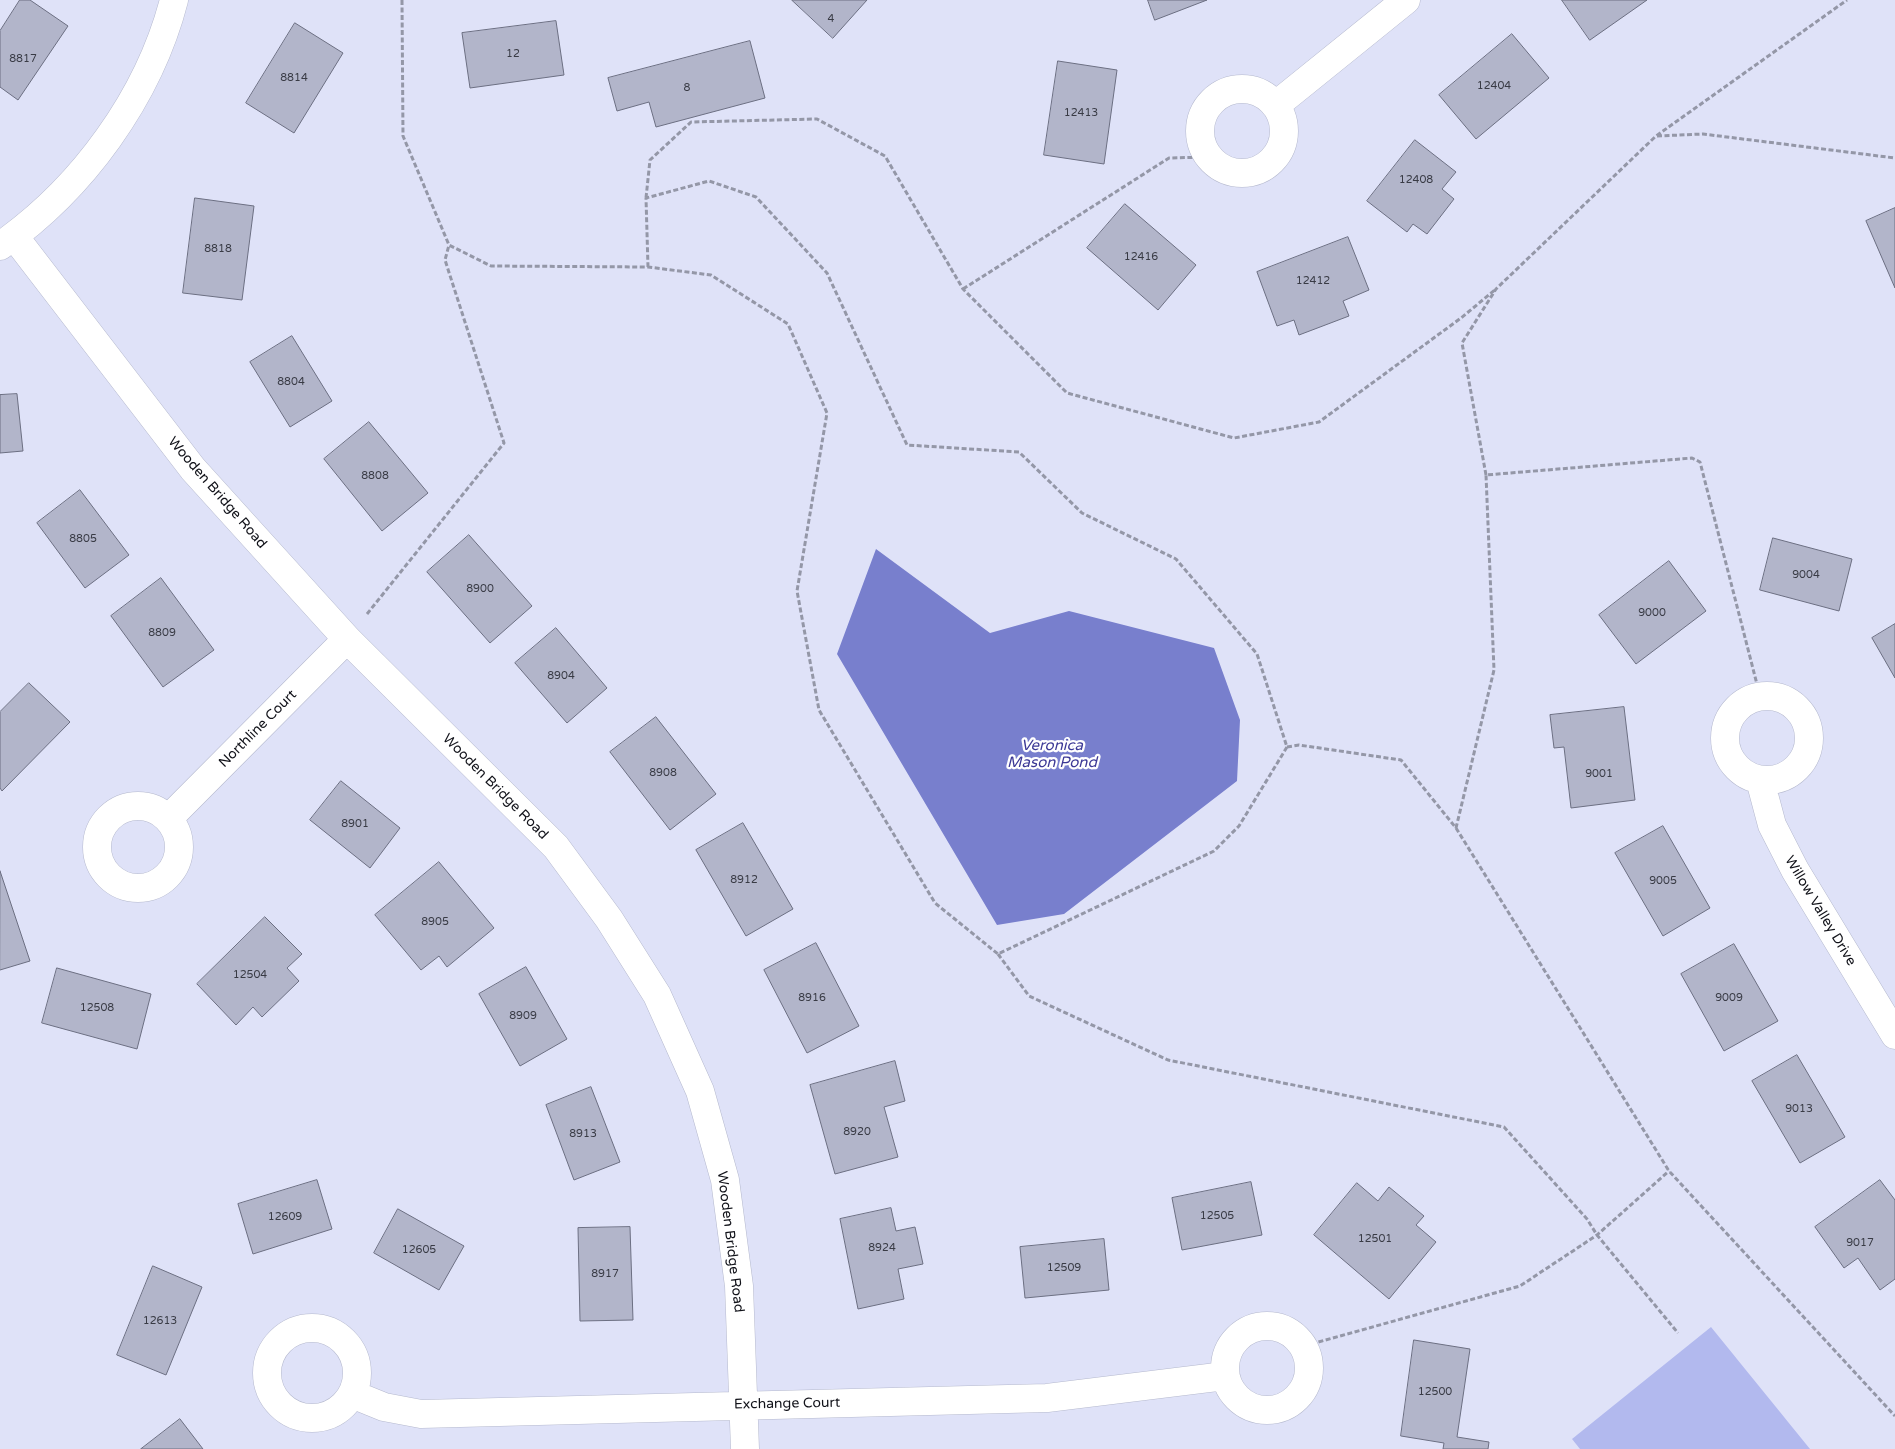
<!DOCTYPE html>
<html>
<head>
<meta charset="utf-8">
<style>
  body { margin:0 }
  canvas { display:block; background:#dfe2f8 }
</style>
</head>
<body>
<canvas width="1895" height="1449"></canvas>
<script>
const ctx = document.querySelector('canvas').getContext('2d');
ctx.lineJoin = 'round';
function paint(path, color) { ctx.fillStyle = color; ctx.fill(path, 'evenodd'); }
function strokePath(path, color, width, dash) { ctx.strokeStyle = color; ctx.lineWidth = width; ctx.lineCap = dash ? 'butt' : 'round'; ctx.setLineDash(dash || []); ctx.stroke(path); }
function label(font, color, halo, rows, align = 'center') {
  ctx.font = font + ' "Varela Round",sans-serif'; ctx.lineWidth = 4.5; ctx.setLineDash([]); ctx.textBaseline = 'middle'; ctx.strokeStyle = halo; ctx.fillStyle = color; for (const [text, x, y, turn = 0] of rows) {
    ctx.save(); ctx.translate(x, y); ctx.rotate((+turn || 0) * Math.PI / 180); ctx.textAlign = isNaN(turn) ? turn : align; if (halo) ctx.strokeText(text, 0, 0); ctx.fillText(text, 0, 0); ctx.restore();
  }
}
paint(new Path2D(`
  M1711 1327 1810 1449H1580L1572 1439Z`), '#b2b9ee');
paint(new Path2D(`
  M876 549 990 633 1069 611 1214 648 1240 720 1237 781 1064 914 997 925 837 654Z`), '#787fcd');
const building = new Path2D(`
  M20 0H30L68 26 18 100 0 87V31Z
  M792 0H867L833 38Z
  M1148 0H1207L1155 20Z
  M1562 0H1647L1590 40Z
  M556 21 564 75 470 88 462 33Z
  M295 23 343 53 294 133 246 103Z
  M1512 34 1549 78 1476 139 1439 95Z
  M750 41 765 98 656 127 649 102 617 111 608 78Z
  M1058 61 1117 70 1104 164 1044 155Z
  M1415 140 1456 172 1442 189 1454 199 1427 234 1413 224 1407 232 1367 201Z
  M195 198 254 206 242 300 183 293Z
  M1125 204 1196 265 1158 310 1087 248Z
  M1895 208V288L1866 221Z
  M1348 237 1369 290 1343 301 1349 316 1299 335 1294 320 1277 326 1257 272Z
  M292 336 332 401 290 427 250 362Z
  M17 394 23 451 0 453V395Z
  M369 422 428 493 382 531 324 459Z
  M80 490 129 555 85 588 37 523Z
  M469 535 532 606 490 643 427 572Z
  M1773 538 1852 559 1839 611 1760 590Z
  M1669 561 1706 611 1636 664 1599 615Z
  M161 578 214 650 163 687 111 616Z
  M1895 624V678L1872 638Z
  M556 628 607 688 567 723 515 663Z
  M29 683 70 722 2 791 0 788V712Z
  M1624 707 1635 800 1571 808 1564 747 1554 748 1550 715Z
  M656 717 716 794 670 830 610 752Z
  M341 781 400 828 370 868 310 820Z
  M743 823 793 909 746 936 696 850Z
  M1663 826 1710 908 1663 936 1615 853Z
  M439 862 494 928 447 967 439 956 421 970 375 915Z
  M0 871 30 961 0 970Z
  M265 917 302 954 287 968 299 981 262 1017 253 1007 236 1025 197 984Z
  M816 943 859 1026 807 1053 764 970Z
  M1734 944 1778 1021 1724 1051 1681 974Z
  M526 967 567 1039 520 1066 479 994Z
  M57 968 151 994 137 1049 42 1023Z
  M1797 1055 1845 1137 1800 1163 1752 1081Z
  M895 1061 905 1101 884 1107 898 1157 835 1174 810 1085Z
  M591 1087 620 1162 574 1180 546 1105Z
  M317 1180 332 1229 253 1254 238 1204Z
  M1880 1180 1895 1200V1279L1880 1290 1858 1258 1844 1268 1815 1227Z
  M1251 1182 1262 1235 1182 1250 1172 1198Z
  M1357 1183 1378 1201 1389 1187 1424 1216 1416 1225 1436 1242 1389 1299 1314 1235Z
  M891 1208 896 1231 915 1227 923 1264 898 1269 904 1299 858 1309 840 1219Z
  M398 1209 464 1246 439 1290 374 1253Z
  M630 1227 633 1320 580 1321 578 1228Z
  M1104 1239 1109 1290 1025 1298 1020 1247Z
  M153 1266 202 1287 166 1375 117 1355Z
  M1414 1340 1470 1349 1457 1437 1489 1442 1488 1449H1443L1444 1443 1401 1436Z
  M180 1419 203 1449H141Z`);
paint(building, '#b2b5ca');
strokePath(building, '#6c6f82', 1);
const minor = new Path2D(`
  M1200 131a42 42 0 1 1 84 0a42 42 0 1 1-84 0Z
  M1276 105 1406 0
  M14 236 193 469 347 639 556 847 609 919 657 995 700 1091 725 1180 739 1286 745 1449
  M0 246C82 189 149 97 174 0
  M1725 738a42 42 0 1 1 84 0a42 42 0 1 1-84 0Z
  M1760 780 1772 825 1795 870 1895 1035
  M97 847a41 41 0 1 1 82 0a41 41 0 1 1-82 0Z
  M168 819 347 639
  M1225 1368a42 42 0 1 1 84 0a42 42 0 1 1-84 0Z
  M267 1373a45 45 0 1 1 90 0a45 45 0 1 1-90 0Z
  M352 1394 384 1407 421 1414 1047 1398 1225 1376`);
strokePath(minor, '#b5b9ce', 29);
strokePath(new Path2D(`
  M402 0 403 136 449 245 491 266 648 267 711 275 788 324 827 413 797 591 819 710 935 903 998 954 1214 851 1239 826 1287 747 1257 654 1176 559 1082 513 1019 452 907 445 827 273 756 197 709 181 646 198 648 267
  M1657 136 1703 134 1895 158
  M646 198 650 160 691 122 817 119 885 156 963 289 1067 393 1234 438 1319 422 1461 318 1496 289
  M963 289 1169 158 1208 157
  M1486 475 1462 343 1496 289 1656 136 1847 0
  M367 614 504 443 445 260 449 245
  M1287 747 1299 745 1401 760 1456 828 1494 670 1486 475 1692 458 1700 462 1760 696
  M1456 828 1669 1171 1895 1416
  M998 954 1029 996 1168 1060 1504 1127 1587 1219 1597 1235 1678 1333
  M1304 1346 1520 1286 1597 1235 1669 1171`), '#9497a7', 3, [5, 2.5]);
strokePath(minor, '#fff', 28);
label('11px', '#393b45', null, [
  ["4",831,19],
  ["12",513,54],
  ["8817",23,59],
  ["8814",294,78],
  ["12404",1494,86],
  ["8",687,88],
  ["12413",1081,113],
  ["12408",1416,180],
  ["8818",218,249],
  ["12416",1141,257],
  ["12412",1313,281],
  ["8804",291,382],
  ["8808",375,476],
  ["8805",83,539],
  ["9004",1806,575],
  ["8900",480,589],
  ["9000",1652,613],
  ["8809",162,633],
  ["8904",561,676],
  ["8908",663,773],
  ["9001",1599,774],
  ["8901",355,824],
  ["8912",744,880],
  ["9005",1663,881],
  ["8905",435,922],
  ["12504",250,975],
  ["8916",812,998],
  ["9009",1729,998],
  ["12508",97,1008],
  ["8909",523,1016],
  ["9013",1799,1109],
  ["8920",857,1132],
  ["8913",583,1134],
  ["12505",1217,1216],
  ["12609",285,1217],
  ["12501",1375,1239],
  ["9017",1860,1243],
  ["8924",882,1248],
  ["12605",419,1250],
  ["12509",1064,1268],
  ["8917",605,1274],
  ["12613",160,1321],
  ["12500",1435,1392]
]);
label('14px', '#111219', '#fff', [
  ["Wooden Bridge Road",217,493,49],
  ["Northline Court",258,729,-45],
  ["Wooden Bridge Road",495,787,45],
  ["Willow Valley Drive",1820,911,59],
  ["Wooden Bridge Road",730,1242,83],
  ["Exchange Court",787,1404,-1]
]);
label('italic 15px', '#3c3996', '#fff', [
  ["Veronica",1052,746],
  ["Mason Pond",1052,763]
]);
</script>
</body>
</html>
